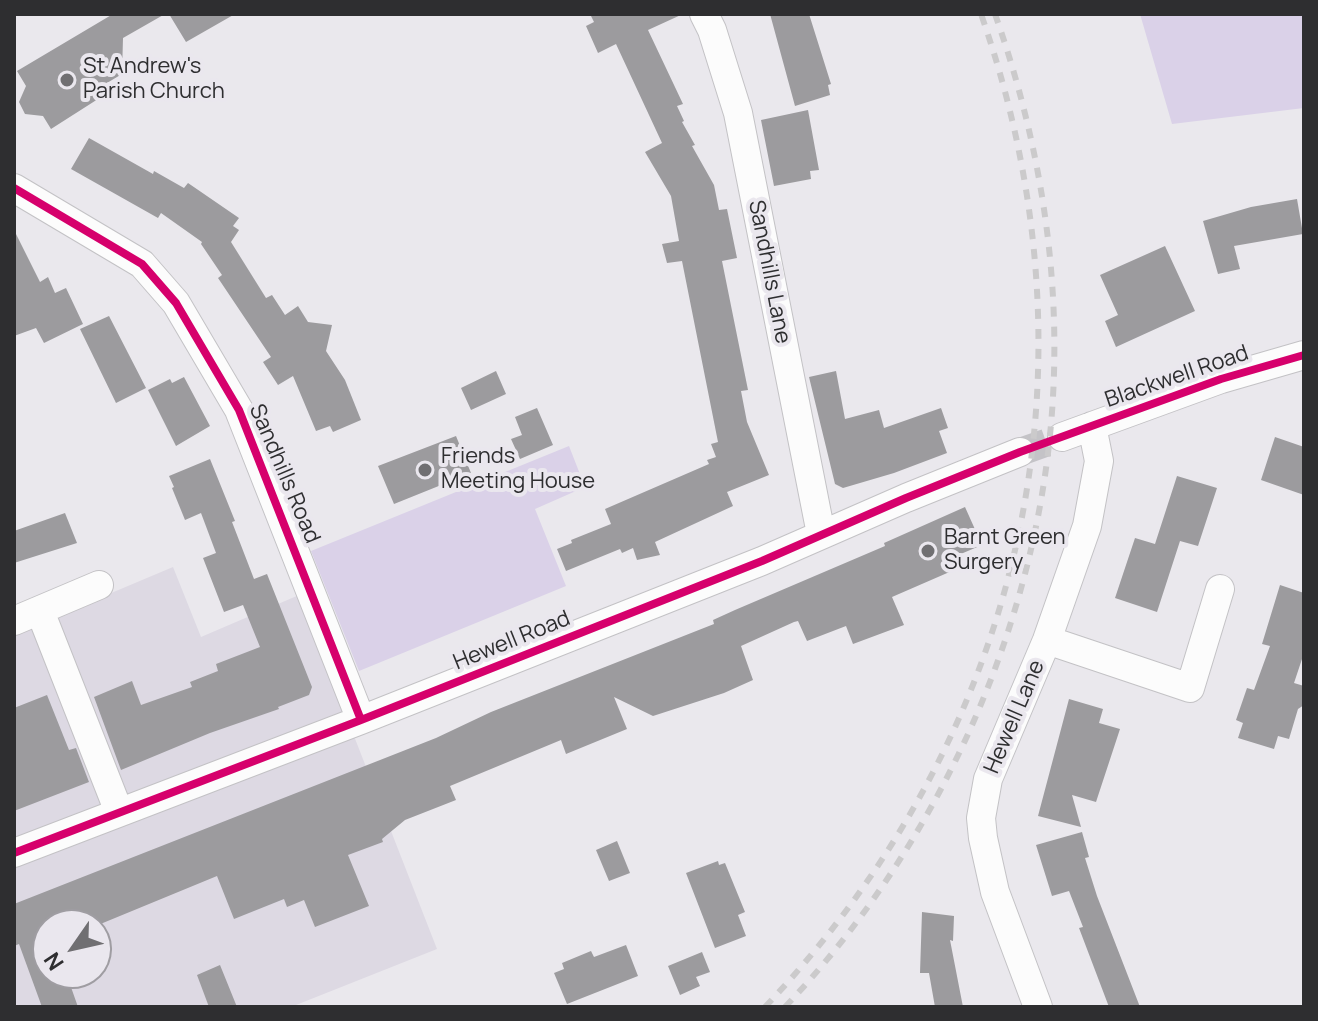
<!DOCTYPE html>
<html>
<head>
<meta charset="utf-8">
<style>
  body { margin:0 }
  #map { position:relative; width:1318px; height:1021px; overflow:hidden; background:#eae8ed; font-family:Manrope,sans-serif }
  canvas { display:block }
  .frame { position:absolute; inset:0; border:16px solid #2e2e30; pointer-events:none }
  .north { position:absolute; left:32px; top:909px; width:80px; height:80px; box-sizing:border-box; background:#eae7ee; border:2px solid #9f9da2; border-radius:50%; rotate:236deg; font-size:22px; font-weight:700; line-height:32px; text-align:center; color:#2e2e30 }
  .north::after { content:''; display:block; margin:auto; width:28px; height:36px; background:#706f72; clip-path:polygon(50% 0,100% 100%,50% 72%,0 100%) }
</style>
</head>
<body>
<div id="map">
<canvas width="1318" height="1021"></canvas>
<div class="frame"></div>
<div class="north">N</div>
</div>
<script>
const ctx = document.querySelector('canvas').getContext('2d');
ctx.lineJoin = 'round';
function paint(path, color) { ctx.fillStyle = color; ctx.fill(path, 'evenodd'); }
function strokePath(path, color, width, dash) { ctx.strokeStyle = color; ctx.lineWidth = width; ctx.lineCap = dash ? 'butt' : 'round'; ctx.setLineDash(dash || []); ctx.stroke(path); }
function label(font, color, halo, rows, align = 'center') {
  ctx.font = font + ' Manrope,sans-serif'; ctx.lineWidth = 8; ctx.setLineDash([]); ctx.textBaseline = 'middle'; ctx.strokeStyle = halo; ctx.fillStyle = color; for (const [text, x, y, turn = 0] of rows) {
    ctx.save(); ctx.translate(x, y); ctx.rotate((+turn || 0) * Math.PI / 180); ctx.textAlign = isNaN(turn) ? turn : align; if (halo) ctx.strokeText(text, 0, 0); ctx.fillText(text, 0, 0); ctx.restore();
  }
}
paint(new Path2D(`
  M173 567 201 637 299 595 437 949 291 1007H14V634ZM48 925H96V973H48Z`), '#ddd9e3');
paint(new Path2D(`
  M1140 14H1304V108L1172 124Z
  M569 446 585 487 535 509 566 586 359 671 311 551Z`), '#dad1e8');
paint(new Path2D(`
  M113 14H165L123 38 122 74 97 89 98 99 51 129 43 116 25 114 19 102 26 86 17 71Z
  M169 14H235L186 42Z
  M590 14H683L648 30 683 104 677 106 684 121 682 122 695 145 692 146 714 185 719 210 727 209 737 258 722 261 748 390 741 391 747 422 769 475 727 492 733 506 655 542 660 555 637 560 633 548 622 553 620 549 566 571 557 549 572 543 571 540 611 524 605 509 709 464 707 460 716 457 711 444 718 442 682 261 667 263 662 244 679 241 671 196 645 152 662 143 616 44 598 53 586 26 594 22Z
  M770 14H809L831 84 828 85 830 95 795 106Z
  M808 110 819 170 810 171 811 179 774 186 761 120Z
  M89 138 153 174 154 171 184 188 188 183 239 218 233 226 239 230 231 242 266 298 272 295 285 315 298 306 308 322 332 325 326 351 345 380 361 420 333 432 330 426 316 431 293 376 278 385 263 362 271 357 218 278 222 275 201 244 202 242 161 213 158 218 71 169Z
  M1297 199 1303 234 1234 246 1240 269 1218 274 1203 221 1251 207Z
  M14 230 40 282 48 277 55 293 66 288 83 324 44 343 36 328 14 336Z
  M1165 246 1195 311 1116 347 1105 321 1118 315 1100 275Z
  M109 316 146 388 116 403 80 329Z
  M496 371 506 394 471 410 461 388Z
  M836 371 845 419 879 410 884 428 941 408 948 428 939 431 947 453 894 473 843 488 835 484 809 377Z
  M184 377 210 426 176 446 148 390 170 379 172 383Z
  M537 408 553 445 520 459 511 439 522 435 515 417Z
  M456 436 471 473 394 504 378 466Z
  M1275 437 1304 447V495L1261 480Z
  M210 459 235 521 232 522 254 579 267 574 312 687 309 695 278 707 279 709 210 733 121 770 94 697 132 681 141 705 192 687 190 682 218 671 216 664 260 647 243 605 224 612 203 558 216 553 201 513 185 520 172 488 174 487 169 476Z
  M1177 476 1217 488 1198 546 1180 541 1157 612 1115 598 1135 538 1155 544Z
  M965 507 982 545 956 556 961 567 892 597 904 625 853 644 846 626 807 641 798 621 794 622 741 646 753 680 724 693 653 716 614 697 627 729 566 754 561 740 450 786 456 800 405 820 382 839 383 842 348 855 369 906 315 927 304 900 287 907 284 899 234 919 217 876 98 925H48V973H66L78 1007H42L19 944 14 946V904L436 738 491 712 714 624 713 620 735 610 885 546 884 543Z
  M65 513 77 543 14 563V531Z
  M1280 585 1304 593V653L1294 683 1304 686V705L1298 709 1289 739 1278 736 1274 749 1238 738 1243 723 1236 720 1247 688 1254 690 1270 646 1262 644Z
  M47 695 69 750 76 748 89 782 14 811V708Z
  M1069 699 1103 709 1099 723 1120 729 1096 802 1072 795 1081 827 1038 816Z
  M1082 832 1089 857 1085 858 1097 896 1140 1007H1109L1079 928 1083 927 1069 891 1052 896 1036 845Z
  M617 841 630 873 609 881 596 850Z
  M718 861 719 865 725 863 745 912 738 915 746 936 715 948 686 873Z
  M922 912 954 916 953 941 950 940 963 1007H935L929 973H920Z
  M626 945 638 976 567 1004 554 973 564 969 562 963 591 951 594 957Z
  M702 952 710 972 696 977 700 986 680 995 668 966Z
  M220 965 237 1007H209L197 975Z`), '#9c9b9e');
strokePath(new Path2D(`
  M1020 452 1062 437`), '#c4c3c7', 28, [28, 14]);
const minor = new Path2D(`
  M704 14 712 30 738 113 821 534
  M14 188 142 264 176 303 239 410 361 720
  M1062 437 1221 379 1304 355
  M40 611 119 812
  M14 621 99 585
  M1047 640 1190 688 1220 589
  M14 853 361 720 762 561 906 498 1020 452
  M1038 1007 995 892 983 838 981 818 988 779 1047 640 1087 526 1099 461 1092 426`);
strokePath(minor, '#c3c2c5', 30);
strokePath(minor, '#fcfcfc', 28);
strokePath(new Path2D(`
  M765 1007C1024 733 1106 370 981 14
  M785 1007C935 849 1036 631 1052 412 1062 277 1040 141 995 14`), '#cbcacb', 6, [10, 10]);
strokePath(new Path2D(`
  M14 188 142 264 176 303 239 410 361 720
  M14 853 361 720 762 561 906 498 1020 452 1221 379 1304 355`), '#d6006c', 8);
for (const [x, y, r, color] of [
  [67,80,8,"#706f72"],
  [425,470,8,"#706f72"],
  [928,551,8,"#706f72"]
]) { const dot = new Path2D(); dot.arc(x, y, r, 0, 2 * Math.PI); ctx.fillStyle = color; ctx.fill(dot); strokePath(dot, '#eae7ee', 3); }
label('22px', '#2e2e30', '#eae7ee', [
  ["St Andrew's",83,67],
  ["Parish Church",83,92],
  ["Friends",441,457],
  ["Meeting House",441,482],
  ["Barnt Green",944,538],
  ["Surgery",944,563]
], 'left');
label('22px', '#2e2e30', '#eae7ee', [
  ["Sandhills Lane",769,272,79],
  ["Blackwell Road",1177,377,-19],
  ["Sandhills Road",284,474,67],
  ["Hewell Road",512,641,-22],
  ["Hewell Lane",1015,717,-67]
]);
</script>
</body>
</html>
